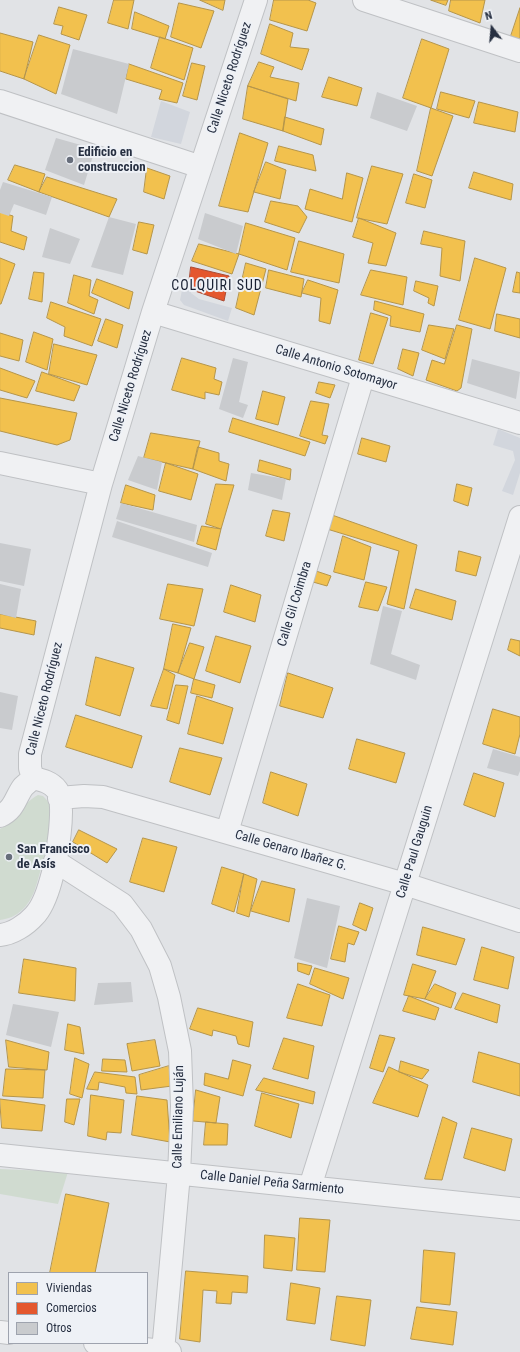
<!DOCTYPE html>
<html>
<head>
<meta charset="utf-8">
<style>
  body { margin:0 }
  #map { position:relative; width:520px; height:1352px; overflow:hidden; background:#e1e3e6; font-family:"Roboto Condensed",sans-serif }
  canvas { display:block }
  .legend { position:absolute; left:8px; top:1272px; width:140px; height:72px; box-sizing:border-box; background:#eef1f6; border:1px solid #9ea3ae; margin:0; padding:5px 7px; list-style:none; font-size:12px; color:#262f41 }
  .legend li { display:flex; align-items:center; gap:8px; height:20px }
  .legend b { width:20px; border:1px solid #9ea3ae }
  .north { position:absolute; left:472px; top:8px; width:40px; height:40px; -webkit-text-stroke:3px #eef1f6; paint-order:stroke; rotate:344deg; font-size:11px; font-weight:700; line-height:16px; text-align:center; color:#262f41 }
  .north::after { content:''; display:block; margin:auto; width:14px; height:18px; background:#262f41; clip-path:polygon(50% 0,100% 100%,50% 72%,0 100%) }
</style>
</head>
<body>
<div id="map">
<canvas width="520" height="1352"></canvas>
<ul class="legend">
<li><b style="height:11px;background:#f2c14e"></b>Viviendas</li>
<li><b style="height:11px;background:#e4572e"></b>Comercios</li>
<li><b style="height:11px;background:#c9cbce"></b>Otros</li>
</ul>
<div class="north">N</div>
</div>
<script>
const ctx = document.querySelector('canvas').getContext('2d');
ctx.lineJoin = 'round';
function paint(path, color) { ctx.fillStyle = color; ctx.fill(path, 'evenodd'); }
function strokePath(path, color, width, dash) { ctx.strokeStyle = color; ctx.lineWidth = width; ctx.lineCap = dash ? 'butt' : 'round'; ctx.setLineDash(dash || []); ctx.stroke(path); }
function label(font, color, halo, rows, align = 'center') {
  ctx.font = font + ' "Roboto Condensed",sans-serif'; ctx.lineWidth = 4; ctx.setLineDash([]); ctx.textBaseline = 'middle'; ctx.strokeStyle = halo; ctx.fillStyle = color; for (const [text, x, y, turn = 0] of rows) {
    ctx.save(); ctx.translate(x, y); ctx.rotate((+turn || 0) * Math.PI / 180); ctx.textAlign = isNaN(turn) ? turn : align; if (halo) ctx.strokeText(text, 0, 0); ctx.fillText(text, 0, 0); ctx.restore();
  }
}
paint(new Path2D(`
  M161 101 190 112 181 144 151 137Z
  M190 277 191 293 199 299 232 308 228 321 184 305 180 300 184 280Z
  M498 429 520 438V473L513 495 502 491 515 460 513 451 493 445Z`), '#d2d6dd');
paint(new Path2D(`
  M38 795 43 796C46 799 49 802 50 806 54 819 40 877 34 892 32 897 27 906 22 910 16 916 8 919 0 920V829C17 820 21 804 38 795Z
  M0 1169 68 1172 58 1204 0 1194Z`), '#d0dbd0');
const homes = new Path2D(`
  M114 0H134L128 29 108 23Z
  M200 0H225L223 10Z
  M274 0H308L316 3 307 31 270 20Z
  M431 0H448L446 5Z
  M451 0H485L480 23 449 11Z
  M179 3 214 11 201 48 171 37Z
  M59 7 87 15 79 40 61 34 63 26 54 24Z
  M520 8V40L511 36Z
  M135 12 169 26 165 39 132 29Z
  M270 24 293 33 290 47 309 49 302 70 261 54Z
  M0 33 33 42 24 79 0 71Z
  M39 35 70 45 56 94 24 79Z
  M160 37 193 48 184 80 151 68Z
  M422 39 449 49 431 108 403 98Z
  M259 62 274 67 270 77 299 83 296 101 248 86Z
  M192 63 205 66 197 100 183 96Z
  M129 64 183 83 177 103 159 99 162 90 126 79Z
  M329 77 362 88 357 106 322 97Z
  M248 86 288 99 283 131 243 119Z
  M441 92 475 101 469 118 437 109Z
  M479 102 518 112 515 132 474 123Z
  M431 108 453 116 432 176 417 171Z
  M285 117 324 129 321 145 283 131Z
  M240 133 268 143 248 212 219 206Z
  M279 146 313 155 316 171 275 161Z
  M266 162 286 170 280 199 254 192Z
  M15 165 45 174 39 192 8 180Z
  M372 166 403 174 387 224 357 218Z
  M147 168 170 176 164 199 144 192Z
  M474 172 513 184 511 200 469 188Z
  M347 173 363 178 352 222 305 209 310 189 342 199Z
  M414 174 432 180 425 208 406 203Z
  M47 177 117 199 109 217 39 192Z
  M271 201 298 206 307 217 299 233 265 222Z
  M0 212 13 216 11 231 27 237 24 250 0 242Z
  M359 218 396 233 386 266 368 263 373 243 353 237Z
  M139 222 154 225 147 254 133 250Z
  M246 223 295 238 287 270 239 254Z
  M424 231 465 241 460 281 440 276 442 248 421 244Z
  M299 241 344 254 339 283 291 272Z
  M199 244 239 254 232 274 192 261Z
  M0 258 15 264 1 304H0Z
  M475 258 506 268 490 329 459 320Z
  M246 263 266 269 254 315 236 308Z
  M269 270 304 279 301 297 266 288Z
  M371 270 407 277 403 305 361 295Z
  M34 272 44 273 42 302 29 299Z
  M517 272 520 273V293L513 292Z
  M74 275 91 280 89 296 98 300 94 314 68 303Z
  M97 279 133 292 129 309 92 293Z
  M308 280 338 290 330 324 319 321 321 298 302 293Z
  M416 281 438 286 434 306 428 303 429 298 414 291Z
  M375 301 424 314 420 332 390 326 391 316 374 310Z
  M51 302 101 319 92 346 64 336 65 327 47 318Z
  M371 313 388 318 373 364 359 360Z
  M497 314 520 319V338L495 331Z
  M106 319 123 325 117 348 98 341Z
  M429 325 454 329 445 359 422 350Z
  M457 325 472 329 461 388 457 391 426 380 432 360 444 364Z
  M34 332 53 339 47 370 26 362Z
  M0 333 23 340 19 361 0 356Z
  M54 344 97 355 87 385 49 374Z
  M403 349 419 353 413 376 398 369Z
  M182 358 216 368 214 379 222 382 219 395 205 392V399L172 390Z
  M0 368 35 381 27 398 0 390Z
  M42 372 80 386 74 401 36 391Z
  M319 382 335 385 330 398 316 393Z
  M263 391 285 397 278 425 256 419Z
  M0 398 77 413 70 440 57 445 0 431Z
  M311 401 329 404 322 435 328 436 325 444 300 436Z
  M233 418 310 442 305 456 229 432Z
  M151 433 200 441 193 469 144 458Z
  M362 438 390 446 386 462 358 454Z
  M198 447 219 453V461L229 464 226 481 193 469Z
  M260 460 291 469 290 480 258 471Z
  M166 463 198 474 191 500 159 491Z
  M216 484 234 485 221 529 206 524Z
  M457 484 472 488 468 506 454 501Z
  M126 485 155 495 153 510 121 503Z
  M273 510 290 513 284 541 266 536Z
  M332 515 417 545 404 609 387 604 399 551 327 529Z
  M202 526 221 529 216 550 197 544Z
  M343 536 371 547 364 580 334 572Z
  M459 551 481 557 476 576 456 571Z
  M316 571 331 576 327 586 313 582Z
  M366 582 387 587 378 611 359 607Z
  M168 584 203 589 194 626 160 619Z
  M231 585 261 595 255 622 224 612Z
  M416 589 456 601 452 620 410 608Z
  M0 614 36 621 34 635 0 628Z
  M173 624 191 628 178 673 164 669Z
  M216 636 251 646 240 683 206 671Z
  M511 639 520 641V656L508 650Z
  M190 643 204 647 194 679 178 673Z
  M96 657 134 668 120 716 86 705Z
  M164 669 175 675 167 709 151 706Z
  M288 673 333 688 323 718 280 706Z
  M194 679 215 685 212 698 191 693Z
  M176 685 188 686 179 724 167 720Z
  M197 696 233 708 223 744 188 734Z
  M493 709 520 717V734L515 754 483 744Z
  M76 715 142 736 132 768 66 747Z
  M357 739 405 753 396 783 349 769Z
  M180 748 222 758 210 795 170 782Z
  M271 772 307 784 298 816 263 803Z
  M474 773 504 783 495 817 464 805Z
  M79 830 117 849 107 863 73 842Z
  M143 838 177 847 164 892 130 882Z
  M222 867 244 874 234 912 212 904Z
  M244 874 257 879 249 917 237 913Z
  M262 881 295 889 289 922 251 911Z
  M360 903 373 908 366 931 353 925Z
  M339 926 359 932 354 945 348 943 345 962 331 959Z
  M423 927 465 939 456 965 417 955Z
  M482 947 514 957 508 989 474 980Z
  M24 959 76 968 75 1001 19 993Z
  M298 963 312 966 309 975 298 971Z
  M413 964 436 971 425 999 404 995Z
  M315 968 349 978 343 999 310 984Z
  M298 984 330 995 322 1026 287 1018Z
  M435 984 456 993 451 1008 425 999Z
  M463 993 500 1005 497 1023 455 1009Z
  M409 996 439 1008 435 1020 403 1011Z
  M198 1008 253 1022 249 1047 238 1044 236 1036 213 1030 212 1036 190 1029Z
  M68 1024 80 1027 84 1054 65 1050Z
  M380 1035 395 1038 383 1072 370 1068Z
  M284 1038 314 1046 308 1079 273 1069Z
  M6 1040 49 1052 47 1070 9 1067Z
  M155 1040 160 1066 132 1071 127 1044Z
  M479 1052 520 1064V1096L473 1082Z
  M75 1058 89 1064 82 1098 70 1094Z
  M103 1059 125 1060 127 1072 102 1071Z
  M233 1060 251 1065 243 1096 204 1085 205 1073 228 1079Z
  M401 1061 429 1070 422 1079 399 1072Z
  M169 1066 172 1086 141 1090 139 1075Z
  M389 1067 428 1085 418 1117 373 1103Z
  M6 1069 45 1070 43 1098 3 1096Z
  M95 1072 135 1077 137 1094 126 1093 125 1087 99 1082 98 1090 87 1089Z
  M264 1078 315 1092 313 1104 256 1090Z
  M196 1090 220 1097 216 1123 193 1121Z
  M262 1093 299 1104 291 1138 255 1126Z
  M91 1095 124 1100 121 1133 107 1132 106 1140 88 1136Z
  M137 1096 167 1100 170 1142 132 1135Z
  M0 1099 45 1105 42 1131 2 1128Z
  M67 1099H80L74 1125 65 1122Z
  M443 1117 457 1123 442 1180 425 1179Z
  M206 1122 228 1124 227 1145H204Z
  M472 1128 512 1139 505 1171 464 1158Z
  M66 1194 109 1203 95 1273H50Z
  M300 1218 330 1220 325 1272 297 1270Z
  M265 1235 295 1238 292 1271 264 1268Z
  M424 1250 455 1253 450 1305 421 1302Z
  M186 1271 248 1276 247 1293 232 1292 231 1304 216 1303 217 1291 203 1290 200 1342 180 1339Z
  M291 1283 320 1288 315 1324 287 1320Z
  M337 1296 371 1300 365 1346 331 1340Z
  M417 1307 457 1312 453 1345 411 1339Z`);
paint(homes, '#f2c14e');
strokePath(homes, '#b5954a', 1);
const shops = new Path2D(`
  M191 267 229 276 224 301 192 290 189 283Z`);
paint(shops, '#e4572e');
strokePath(shops, '#ab4b34', 1);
paint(new Path2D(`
  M73 49 129 64 117 114 61 94Z
  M377 92 417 106 407 131 370 118Z
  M56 138 95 149 84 185 45 170Z
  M3 182 52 197 46 215 14 204 9 216 0 213V190Z
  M205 213 243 226 236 254 198 239Z
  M109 217 136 224 123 275 91 267Z
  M50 228 80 239 70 264 42 257Z
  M233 358 248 362 239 402 248 405 243 418 219 409Z
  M472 359 520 372 516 399 467 383Z
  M138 456 162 462 157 490 128 480Z
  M251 473 286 479 282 500 248 490Z
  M121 503 197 525 194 542 116 519Z
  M117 521 212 553 208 567 112 537Z
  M0 543 31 549 24 586 0 581Z
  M0 584 21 589 16 618 0 614Z
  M383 606 402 611 391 654 420 665 416 680 370 664Z
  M0 692 18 696 12 730 0 728Z
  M493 749 520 757V771L518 776 487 768Z
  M307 898 340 906 327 968 294 958Z
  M131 982 133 1002 94 1005 98 983Z
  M13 1004 59 1012 51 1047 6 1035Z`), '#c9cbce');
const minor = new Path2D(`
  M364 0 520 51
  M0 101 201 167
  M153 312 520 423
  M0 463 101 484
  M33 778 30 768V754L101 484 153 312 256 0
  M59 798 84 796 103 797 405 884 520 921
  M0 816C15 809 15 798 23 787 26 784 30 781 33 778
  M227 832 363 377
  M55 861 122 904 141 929 160 966 169 997 180 1051 182 1106 179 1174 163 1351
  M0 935C12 934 26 925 34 916 42 908 48 891 51 880 56 864 67 803 57 790 51 782 42 780 33 778
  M0 1155 520 1209
  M310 1187 520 517
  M0 1332 9 1333
  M95 1343 170 1352`);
strokePath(minor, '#bfc1c4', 24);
strokePath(minor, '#f0f1f3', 22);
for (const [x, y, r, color] of [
  [70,160,4,"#676e7b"],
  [9,857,4,"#676e7b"]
]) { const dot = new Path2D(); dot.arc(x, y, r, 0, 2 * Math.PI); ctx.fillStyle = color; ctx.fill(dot); strokePath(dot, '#eef1f6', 1.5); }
label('13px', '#262f41', '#eef1f6', [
  ["Calle Niceto Rodríguez",230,78,-72],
  ["Calle Antonio Sotomayor",336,368,17],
  ["Calle Niceto Rodríguez",131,386,-73],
  ["Calle Gil Coimbra",295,604,-73],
  ["Calle Niceto Rodríguez",45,699,-76],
  ["Calle Genaro Ibañez G.",291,851,16],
  ["Calle Paul Gauguin",415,852,-73],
  ["Calle Emiliano Luján",179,1117,-89],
  ["Calle Daniel Peña Sarmiento",272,1183,6]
]);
label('bold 13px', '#262f41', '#eef1f6', [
  ["Edificio en",78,153],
  ["construccion",78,168],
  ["San Francisco",17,850],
  ["de Asís",17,865]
], 'left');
ctx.letterSpacing = '1px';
label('14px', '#182032', '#eef1f6', [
  ["COLQUIRI SUD",217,286]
]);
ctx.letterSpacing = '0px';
</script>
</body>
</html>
